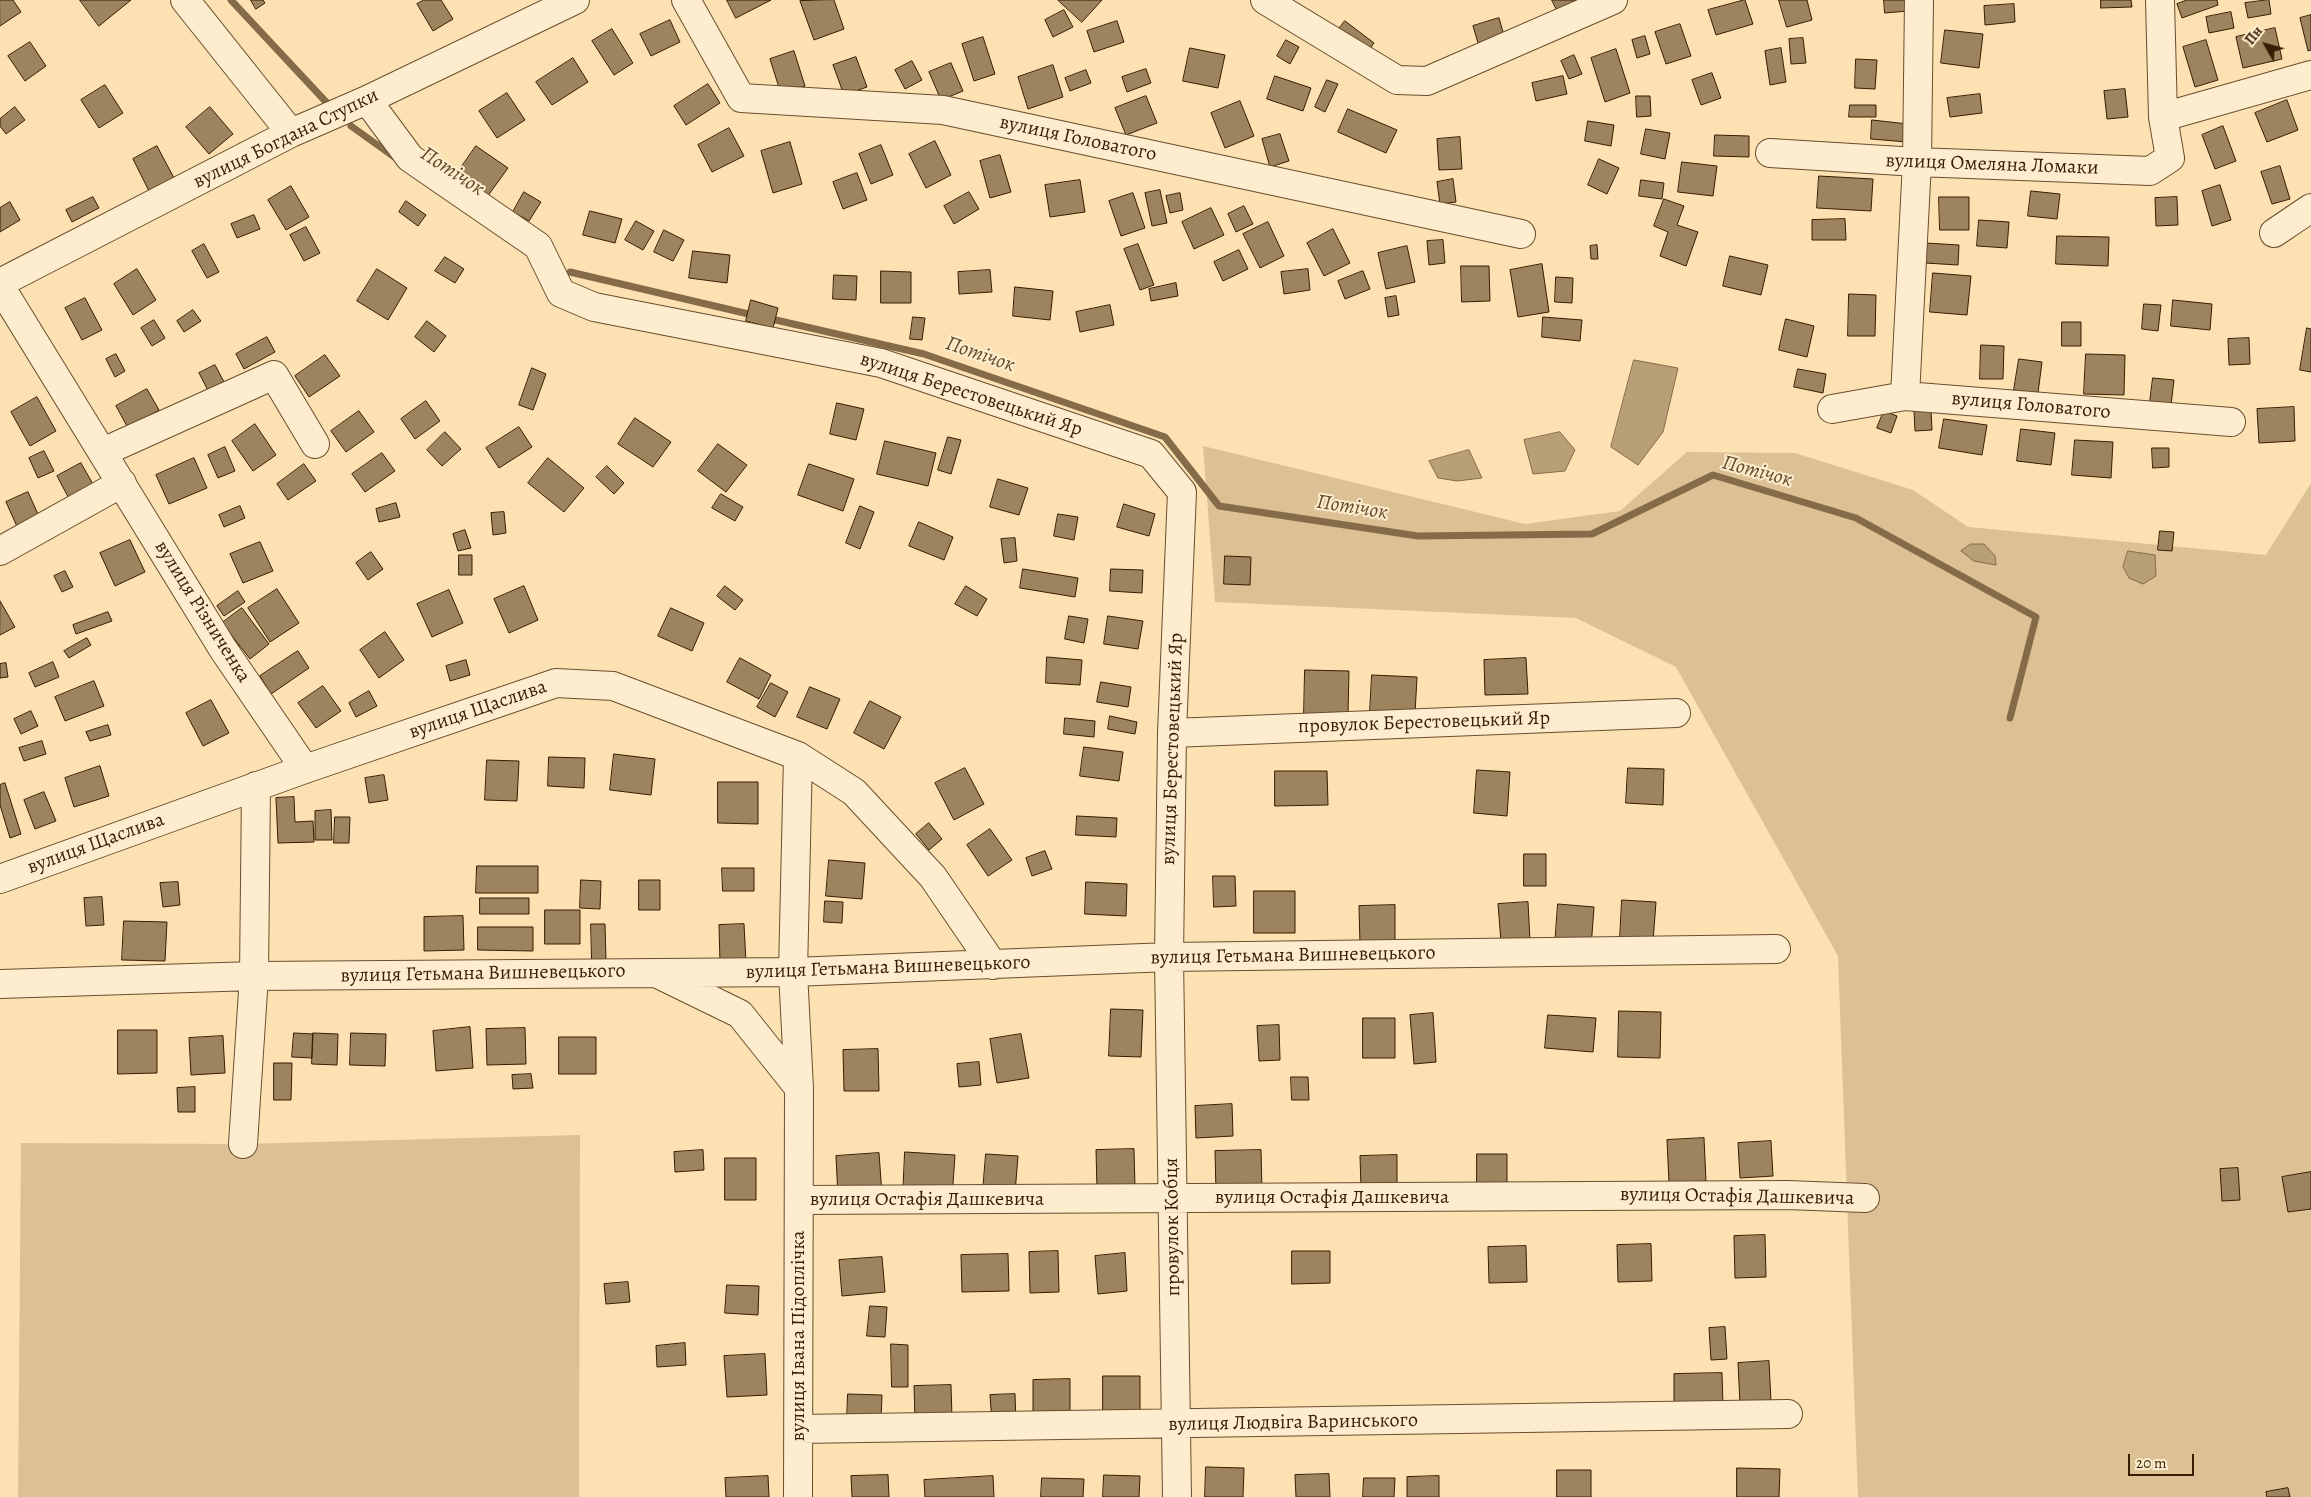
<!DOCTYPE html>
<html>
<head>
<meta charset="utf-8">
<style>
  body { margin:0 }
  #map { position:relative; width:2311px; height:1497px; overflow:hidden; background:#fce2b2; font-family:Alegreya,serif }
  canvas { display:block }
  .north { position:absolute; left:2241px; top:20px; width:50px; height:50px; -webkit-text-stroke:4px #fdeccd; paint-order:stroke; rotate:308deg; font-size:14px; font-weight:700; line-height:20px; text-align:center; color:#371d02 }
  .north::after { content:''; display:block; margin:auto; width:18px; height:22px; background:#371d02; clip-path:polygon(50% 0,100% 100%,50% 72%,0 100%) }
  .scale { position:absolute; left:2128px; top:1454px; width:66px; height:22px; box-sizing:border-box; border:2px solid #371d02; border-top:0; padding-left:6px; font-size:15px; line-height:18px; white-space:nowrap; color:#371d02; -webkit-text-stroke:4px #fdeccd; paint-order:stroke }
</style>
</head>
<body>
<div id="map">
<canvas width="2311" height="1497"></canvas>
<div class="north">Пн</div>
<div class="scale">20 m</div>
</div>
<script>
const ctx = document.querySelector('canvas').getContext('2d');
ctx.lineJoin = 'round';
function paint(path, color) { ctx.fillStyle = color; ctx.fill(path, 'evenodd'); }
function strokePath(path, color, width, dash) { ctx.strokeStyle = color; ctx.lineWidth = width; ctx.lineCap = dash ? 'butt' : 'round'; ctx.setLineDash(dash || []); ctx.stroke(path); }
function label(font, color, halo, rows, align = 'center') {
  ctx.font = font + ' Alegreya,serif'; ctx.lineWidth = 4; ctx.setLineDash([]); ctx.textBaseline = 'middle'; ctx.strokeStyle = halo; ctx.fillStyle = color; for (const [text, x, y, turn = 0] of rows) {
    ctx.save(); ctx.translate(x, y); ctx.rotate((+turn || 0) * Math.PI / 180); ctx.textAlign = isNaN(turn) ? turn : align; if (halo) ctx.strokeText(text, 0, 0); ctx.fillText(text, 0, 0); ctx.restore();
  }
}
paint(new Path2D(`
  M1203 446 1525 524 1620 511 1687 452 1795 453 1913 490 1968 527 2266 555 2311 483V1497H1858L1838 956 1676 667 1576 618 1215 602Z
  M580 1135 579 1497H18L21 1143 243 1144Z`), '#dbc194');
const water = new Path2D(`
  M1634 360 1678 368 1663 432 1638 465 1611 447Z
  M1560 432 1575 450 1565 471 1533 474 1524 440Z
  M1469 450 1482 478 1457 481 1438 478 1429 461Z
  M1971 544H1984L1995 556 1996 565 1974 561 1961 551Z
  M2128 551 2155 555 2156 576 2143 584 2129 578 2123 567Z`);
paint(water, '#b99f76');
strokePath(water, '#856b48', 1);
strokePath(new Path2D(`
  M231 0 327 103
  M351 126 397 159
  M570 272 757 316
  M767 318 924 354 1165 437 1219 506 1418 536 1592 534 1713 475 1856 518 2036 617 2010 718`), '#856b48', 7);
const building = new Path2D(`
  M0 0H13L21 12 0 26Z
  M80 0H131L99 26Z
  M251 0H263L265 3 256 9Z
  M424 0H441L453 19 433 31 417 4Z
  M727 0H771L736 18Z
  M834 0 844 29 814 40 800 1Z
  M1058 0H1102L1082 22Z
  M1552 0H1580L1559 14Z
  M1745 0 1753 24 1716 35 1708 10Z
  M1779 0H1807L1812 20 1787 27Z
  M1884 0H1908V11L1885 13Z
  M2101 0H2131L2132 7 2101 8Z
  M2187 0H2217L2218 5 2182 18 2177 4Z
  M2269 0 2271 14 2248 18 2245 3Z
  M2014 4 2015 22 1985 25 1984 6Z
  M1064 10 1073 27 1053 37 1045 20Z
  M2231 12 2234 28 2209 33 2206 17Z
  M2311 15V50L2308 51 2300 18Z
  M1499 18 1507 46 1481 53 1473 26Z
  M670 20 680 42 651 56 640 34Z
  M1117 21 1124 42 1094 52 1087 31Z
  M1345 21 1374 43 1360 62 1331 39Z
  M1680 24 1691 56 1666 64 1655 32Z
  M2275 28 2282 59 2243 68 2236 37Z
  M612 29 633 63 614 75 592 41Z
  M1945 30 1983 34 1979 68 1941 63Z
  M1645 36 1650 54 1637 58 1632 40Z
  M983 37 995 74 974 81 962 44Z
  M1803 38 1806 63 1791 64 1789 39Z
  M1286 40 1299 47 1290 64 1277 56Z
  M2206 40 2218 80 2195 87 2183 47Z
  M30 42 46 66 25 81 8 56Z
  M1190 48 1225 55 1218 88 1183 81Z
  M1781 48 1786 82 1770 85 1765 51Z
  M1616 49 1630 93 1605 102 1591 58Z
  M794 51 805 86 781 94 770 59Z
  M1574 55 1582 74 1569 79 1561 61Z
  M856 57 867 87 844 95 833 65Z
  M573 58 588 82 552 105 536 82Z
  M1856 59 1877 60 1875 89 1855 88Z
  M912 61 922 80 905 89 895 70Z
  M951 63 963 91 941 100 929 72Z
  M1053 65 1063 97 1028 109 1018 77Z
  M1146 69 1151 83 1127 92 1122 77Z
  M1086 70 1091 83 1070 91 1065 78Z
  M1712 73 1721 98 1701 105 1692 80Z
  M1275 76 1311 88 1303 111 1267 99Z
  M1563 76 1567 94 1536 101 1532 83Z
  M1327 80 1338 84 1325 112 1315 107Z
  M708 84 720 103 686 125 674 106Z
  M105 85 123 113 99 128 81 100Z
  M2125 89 2128 117 2107 119 2104 91Z
  M507 93 525 120 497 138 479 111Z
  M1980 94 1982 113 1950 117 1947 98Z
  M1146 96 1157 123 1126 135 1115 108Z
  M1636 96H1650L1651 116 1637 117Z
  M2287 100 2298 130 2267 142 2255 113Z
  M1240 101 1254 136 1225 148 1211 113Z
  M1850 105H1876V117H1849Z
  M15 107 25 120 6 134 0 126V119Z
  M210 107 233 134 209 154 186 127Z
  M1348 109 1397 130 1386 153 1338 132Z
  M1872 120 1908 124 1907 142 1871 139Z
  M1588 121 1614 125 1611 146 1585 141Z
  M2223 126 2236 161 2215 169 2202 135Z
  M729 128 744 156 712 172 698 145Z
  M1646 129 1670 133 1665 159 1641 154Z
  M1280 134 1289 161 1270 167 1262 139Z
  M1715 135 1749 136V157L1714 156Z
  M1460 137 1462 169 1439 170 1437 139Z
  M935 141 951 175 926 188 909 154Z
  M790 142 802 184 773 193 761 151Z
  M881 145 893 175 871 184 859 154Z
  M157 146 174 178 149 191 133 159Z
  M476 146 508 168 487 197 456 175Z
  M1000 155 1011 192 990 198 980 161Z
  M1599 159 1619 168 1607 194 1588 185Z
  M1682 162 1717 166 1713 196 1678 192Z
  M2280 166 2290 199 2272 204 2261 172Z
  M857 173 867 200 843 209 833 182Z
  M1819 176 1873 179 1871 211 1817 208Z
  M1453 179 1456 202 1440 204 1437 182Z
  M1080 180 1085 212 1050 217 1045 185Z
  M1641 180 1664 183 1662 199 1639 196Z
  M2220 185 2231 220 2212 226 2202 191Z
  M291 186 309 217 286 230 268 200Z
  M1160 190 1167 223 1152 226 1145 193Z
  M2031 191 2060 194 2057 219 2028 216Z
  M524 192 541 202 529 221 513 212Z
  M969 192 979 209 954 224 944 206Z
  M1133 193 1145 228 1121 236 1109 201Z
  M1180 193 1183 210 1170 213 1166 196Z
  M93 197 99 208 72 222 66 210Z
  M1939 197H1969V230H1940Z
  M2177 197 2178 225 2156 226 2155 198Z
  M1664 199 1684 206 1677 225 1698 232 1686 266 1660 256 1668 232 1654 226Z
  M406 201 426 215 418 226 399 212Z
  M10 202 20 220 0 232V208Z
  M1244 206 1253 224 1236 232 1228 214Z
  M1211 208 1224 235 1194 249 1182 222Z
  M590 211 622 219 615 243 583 235Z
  M254 215 260 229 237 238 231 224Z
  M1845 219 1846 240H1812V220Z
  M1979 220 2009 222 2007 248 1977 246Z
  M636 221 654 231 643 250 625 240Z
  M1268 222 1284 256 1260 268 1243 234Z
  M306 227 320 253 304 261 290 235Z
  M1333 229 1350 263 1324 276 1307 243Z
  M664 230 684 240 673 261 654 252Z
  M2057 236 2109 237 2108 266 2056 264Z
  M1443 240 1445 263 1429 265 1427 241Z
  M1926 243 1959 245 1958 265 1925 263Z
  M204 244 219 272 207 278 192 251Z
  M1138 244 1154 285 1140 290 1124 249Z
  M1597 245 1598 259H1591L1590 246Z
  M1407 246 1415 282 1386 289 1378 253Z
  M1239 250 1248 269 1223 281 1214 262Z
  M693 251 730 255 727 283 689 278Z
  M1730 256 1768 265 1761 295 1723 286Z
  M445 257 464 269 455 283 435 271Z
  M1542 264 1549 312 1518 317 1510 270Z
  M1461 266H1489L1490 301 1462 302Z
  M137 269 156 300 133 315 114 284Z
  M377 269 407 288 388 320 357 301Z
  M1308 269 1310 290 1284 294 1281 272Z
  M990 270 992 292 959 294 958 272Z
  M881 271 911 272V303H881Z
  M1363 271 1370 289 1345 299 1338 281Z
  M1933 273 1971 276 1967 315 1930 312Z
  M834 275 857 276 856 300 833 299Z
  M1556 277 1573 278 1572 303 1555 302Z
  M1176 283 1178 296 1151 301 1149 289Z
  M1015 287 1053 291 1050 320 1013 316Z
  M1849 294 1876 295 1875 336H1848Z
  M1396 296 1399 315 1388 317 1385 298Z
  M85 298 102 330 82 340 65 308Z
  M751 300 778 308 773 328 746 321Z
  M2173 300 2212 304 2210 330 2171 326Z
  M2144 304 2161 305 2158 331 2142 329Z
  M1110 305 1114 325 1080 332 1076 312Z
  M193 310 201 321 184 332 177 321Z
  M913 317 925 318 922 340 910 339Z
  M1543 317 1582 320 1580 341 1542 337Z
  M1786 319 1814 326 1807 357 1779 350Z
  M154 320 165 338 152 346 141 328Z
  M427 321 446 336 434 352 415 337Z
  M2062 322H2081V346H2062Z
  M2307 328 2311 329V372L2300 370Z
  M267 337 275 352 244 369 236 354Z
  M2249 338 2250 364 2229 365 2228 339Z
  M1981 345 2004 346 2003 379H1980Z
  M116 354 125 371 115 377 106 359Z
  M2086 354 2125 355 2124 395 2084 394Z
  M325 355 340 376 309 397 295 376Z
  M2019 359 2042 362 2038 393 2014 390Z
  M215 365 230 393 214 402 199 373Z
  M532 368 546 374 533 410 519 405Z
  M1798 369 1826 374 1823 393 1794 387Z
  M2153 378 2174 380 2171 405 2150 402Z
  M147 389 159 410 128 428 116 406Z
  M37 397 56 431 30 446 11 412Z
  M426 401 440 421 415 439 401 419Z
  M837 403 864 409 856 440 830 434Z
  M2294 407 2295 441 2259 443 2257 409Z
  M1931 410 1932 430 1915 431 1914 411Z
  M359 411 374 432 346 452 331 431Z
  M1884 411 1897 416 1891 433 1877 428Z
  M635 418 671 442 653 467 618 444Z
  M1944 419 1987 425 1982 455 1939 448Z
  M255 424 276 455 253 471 232 441Z
  M519 427 532 447 499 468 486 448Z
  M2021 429 2055 433 2051 465 2017 461Z
  M445 432 461 449 442 466 427 450Z
  M948 437 961 440 951 474 938 470Z
  M2075 440 2113 442 2111 478 2072 475Z
  M885 441 936 453 928 486 877 474Z
  M718 444 747 465 726 492 698 471Z
  M225 447 235 471 218 478 208 455Z
  M2152 448H2169V467L2153 468Z
  M44 451 54 471 38 478 29 458Z
  M382 453 395 471 365 492 352 474Z
  M194 458 207 488 169 504 156 475Z
  M548 458 584 488 564 512 528 483Z
  M81 463 98 493 73 506 57 476Z
  M304 464 316 481 288 500 277 484Z
  M809 464 854 479 843 511 798 495Z
  M607 466 624 483 614 494 596 477Z
  M998 479 1028 488 1019 515 990 507Z
  M28 492 42 523 20 533 6 502Z
  M721 494 743 507 735 521 712 508Z
  M396 503 400 517 379 522 376 509Z
  M1124 504 1155 514 1149 536 1117 527Z
  M240 506 245 518 224 527 219 515Z
  M860 506 874 512 860 549 846 543Z
  M504 512 506 533 493 535 491 513Z
  M1058 514 1078 517 1074 540 1054 536Z
  M919 522 953 537 944 560 909 546Z
  M465 530 471 548 458 551 453 534Z
  M2160 531 2174 532 2172 551 2158 550Z
  M1015 538 1017 561 1004 563 1001 539Z
  M130 540 145 572 115 586 100 553Z
  M260 542 273 571 243 583 230 554Z
  M371 552 383 569 368 580 356 563Z
  M459 555H472V575H459Z
  M1225 556 1251 557 1250 585 1224 584Z
  M1023 569 1078 578 1075 597 1020 588Z
  M1111 569 1143 570 1142 593 1110 591Z
  M65 571 73 587 62 592 54 576Z
  M524 586 538 620 509 633 494 599Z
  M725 586 743 600 735 610 717 596Z
  M966 586 987 599 977 616 955 604Z
  M277 589 299 623 270 642 248 608Z
  M449 590 463 623 432 637 417 604Z
  M238 591 245 602 224 616 217 606Z
  M0 601 15 627 0 635Z
  M242 608 269 644 250 659 222 623Z
  M671 608 704 623 692 651 658 636Z
  M108 612 112 621 76 634 73 625Z
  M1069 616 1088 619 1084 643 1065 639Z
  M1108 616 1143 621 1138 649 1104 644Z
  M385 632 404 660 379 678 360 650Z
  M87 638 91 645 69 658 64 651Z
  M298 651 309 668 271 694 260 676Z
  M1047 657 1082 660 1080 685 1046 683Z
  M740 658 771 675 759 699 727 682Z
  M1526 658 1528 694 1485 695 1484 660Z
  M466 660 470 675 450 681 446 666Z
  M53 662 59 677 35 687 29 673Z
  M6 663 8 677 0 678V664Z
  M1305 670 1349 671 1348 715 1304 714Z
  M1372 675 1417 677 1415 714 1370 712Z
  M94 681 104 706 65 721 55 697Z
  M1101 682 1131 687 1128 707 1097 702Z
  M771 683 788 692 775 717 757 707Z
  M323 686 341 711 316 728 298 703Z
  M810 687 840 699 827 729 797 717Z
  M369 691 377 706 356 717 349 703Z
  M211 700 229 733 203 746 186 713Z
  M870 701 901 717 884 749 854 733Z
  M31 711 38 726 21 734 14 719Z
  M1110 716 1137 722 1135 734 1108 729Z
  M1065 718 1095 721 1094 737 1064 734Z
  M108 725 111 735 90 741 86 732Z
  M42 741 46 754 24 761 19 748Z
  M1084 747 1123 752 1119 781 1080 776Z
  M614 754 655 759 651 795 610 790Z
  M549 757 585 758 584 788 548 786Z
  M487 760 519 761 517 801 485 800Z
  M100 766 109 796 74 807 65 778Z
  M965 768 984 804 954 820 935 783Z
  M1628 768 1664 769 1663 805 1626 803Z
  M1477 770 1510 772 1507 816 1474 813Z
  M1275 771H1327L1328 805 1275 806Z
  M384 775 388 800 369 803 365 778Z
  M718 782H758V824L718 823Z
  M5 783 21 834 10 838 0 805V785Z
  M44 792 56 821 35 829 24 800Z
  M294 797 295 822 313 821 314 842 278 843 276 798Z
  M331 810 332 840H315V811Z
  M1077 816 1117 818 1116 837 1076 835Z
  M335 817H350L349 843H334Z
  M929 823 942 839 929 850 916 834Z
  M990 829 1012 860 988 876 967 845Z
  M1045 851 1052 869 1032 876 1026 858Z
  M1524 854H1546V886H1524Z
  M829 860 865 863 862 899 826 896Z
  M477 866H538V893H476Z
  M722 868H754V891H723Z
  M1213 876H1235L1236 906 1214 907Z
  M581 880 601 881 600 909 580 908Z
  M639 880H660V910H639Z
  M178 882 180 905 163 907 160 883Z
  M1086 882 1127 884 1126 916 1085 914Z
  M1254 891H1295V933H1254Z
  M102 897 104 925 86 926 84 898Z
  M480 898H529V914H480Z
  M1622 900 1656 902 1653 941 1620 939Z
  M825 901 843 902 842 923 824 922Z
  M1528 902 1530 941 1501 942 1498 904Z
  M1558 904 1594 907 1591 948 1555 945Z
  M1395 905V944L1360 945 1359 906Z
  M545 910H580V944H545Z
  M463 916 464 950 424 951V917Z
  M124 921 167 922 165 961 122 960Z
  M591 924H605L606 960H592Z
  M744 924 746 962 720 963 719 925Z
  M478 927H533V951L478 950Z
  M1111 1009 1143 1010 1141 1057 1109 1056Z
  M1619 1011 1661 1012 1660 1058 1618 1057Z
  M1433 1013 1436 1062 1414 1064 1410 1015Z
  M1548 1015 1596 1018 1593 1052 1545 1048Z
  M1363 1018H1395V1058H1363Z
  M1279 1025 1280 1060 1259 1061 1257 1026Z
  M470 1027 473 1068 436 1071 433 1031Z
  M525 1028 526 1064 487 1065 486 1029Z
  M118 1030H157V1073L118 1074Z
  M294 1033 313 1034 312 1058 292 1057Z
  M313 1033 338 1034 337 1065 312 1064Z
  M351 1033 386 1034 385 1066 350 1065Z
  M1021 1034 1029 1078 997 1083 990 1039Z
  M223 1036 225 1073 191 1075 189 1038Z
  M559 1037H596V1074H559Z
  M878 1049 879 1091H844L843 1050Z
  M979 1062 981 1085 959 1087 957 1064Z
  M274 1063H292L291 1100H274Z
  M531 1074 533 1088 513 1089 512 1075Z
  M1291 1077H1308L1309 1100H1292Z
  M195 1087V1112H178L177 1088Z
  M1232 1104 1233 1136 1196 1138 1195 1106Z
  M1704 1138 1706 1181 1669 1183 1667 1140Z
  M1771 1141 1773 1176 1740 1178 1738 1143Z
  M1134 1149 1135 1187 1097 1189 1096 1150Z
  M703 1150 704 1170 675 1172 674 1152Z
  M1261 1150 1262 1192 1216 1193 1215 1151Z
  M905 1152 955 1155 952 1199 903 1197Z
  M879 1153 882 1194 838 1197 836 1156Z
  M986 1154 1018 1156 1015 1193 983 1191Z
  M1477 1154H1507V1183H1477Z
  M1397 1155V1186L1361 1187 1360 1156Z
  M725 1158H756V1200H725Z
  M2238 1168 2240 1200 2222 1201 2220 1169Z
  M2311 1172V1209L2288 1212 2282 1177Z
  M1765 1235 1766 1277 1735 1278 1734 1236Z
  M1651 1244 1652 1281 1618 1282 1617 1245Z
  M1526 1246 1527 1282 1489 1283 1488 1247Z
  M1058 1251 1059 1292 1030 1293 1029 1252Z
  M1292 1251H1330V1283L1292 1284Z
  M1125 1253 1127 1291 1098 1294 1095 1256Z
  M1008 1254 1009 1291 962 1292 961 1255Z
  M882 1257 885 1292 842 1296 839 1260Z
  M628 1282 630 1302 606 1304 604 1284Z
  M727 1285 759 1286 758 1315 725 1313Z
  M870 1306 887 1307 885 1337 867 1336Z
  M1725 1327 1727 1359 1711 1360 1709 1328Z
  M685 1343 686 1365 657 1367 656 1346Z
  M891 1344 908 1345V1387H892Z
  M765 1354 767 1395 727 1397 724 1356Z
  M1769 1361 1771 1402 1740 1404 1738 1363Z
  M1722 1373 1723 1407 1674 1408V1374Z
  M1103 1376H1140V1418H1103Z
  M1070 1379V1421L1033 1422V1380Z
  M951 1385 952 1418 915 1419 914 1386Z
  M848 1394 882 1395 881 1419H847Z
  M1015 1394 1016 1423 992 1424 990 1395Z
  M1206 1467 1244 1468 1243 1497H1205Z
  M1737 1468 1780 1469 1779 1497H1737Z
  M1557 1470H1591V1497H1557Z
  M1329 1474 1330 1497H1296L1295 1475Z
  M888 1475 889 1497H852L851 1476Z
  M1104 1475 1140 1476 1139 1497H1103Z
  M768 1476 769 1497H726L725 1478Z
  M993 1476 994 1497H925L924 1480Z
  M1439 1476V1497H1407V1477Z
  M1042 1478 1084 1479 1083 1497H1041Z
  M1364 1478H1395L1394 1497H1363Z
  M2288 1488 2290 1497H2267L2266 1492Z`);
paint(building, '#9d835e');
strokePath(building, '#371d02', 1);
const minor = new Path2D(`
  M185 0 291 133
  M686 0 741 98 943 110 1521 234
  M1265 0 1397 80 1427 81 1613 0
  M367 100 410 158 538 246 561 293 594 307 881 363 1151 454 1182 492 1172 733 1169 957 1177 1497
  M2163 117 2311 75
  M1770 153 1917 162 2150 171 2170 158 2163 117 2160 0
  M2274 233 2311 208
  M0 283 291 133 367 100 575 0
  M0 286 223 649 305 769
  M1905 396 1917 162 1919 0
  M1832 409 1905 396 2231 422
  M103 452 274 375 315 444
  M0 551 122 483
  M1172 733 1676 713
  M798 756 793 972 799 1088 798 1497
  M0 879 305 769 556 683 613 686 798 756 854 792 933 877 993 965
  M660 975 740 1014 799 1088
  M0 984 254 976 793 972 1169 957 1776 949
  M243 1144 254 976 256 786
  M799 1200 1787 1195 1865 1198
  M799 1429 1788 1414`);
strokePath(minor, '#684e2e', 30);
strokePath(minor, '#fdeccd', 28);
label('20px', '#371d02', '#fdeccd', [
  ["вулиця Богдана Ступки",286,139,-26],
  ["вулиця Головатого",1078,139,12],
  ["вулиця Омеляна Ломаки",1992,165,2],
  ["вулиця Берестовецький Яр",971,395,18],
  ["вулиця Головатого",2031,406,5],
  ["вулиця Різниченка",202,612,58],
  ["вулиця Щаслива",478,710,-19],
  ["провулок Берестовецький Яр",1424,723,-2],
  ["вулиця Берестовецький Яр",1173,749,-88],
  ["вулиця Щаслива",96,844,-20],
  ["вулиця Гетьмана Вишневецького",1293,956,-1],
  ["вулиця Гетьмана Вишневецького",888,968,-2],
  ["вулиця Гетьмана Вишневецького",483,974,-1],
  ["вулиця Остафія Дашкевича",1737,1197,1],
  ["вулиця Остафія Дашкевича",1332,1198],
  ["вулиця Остафія Дашкевича",927,1200],
  ["провулок Кобця",1173,1227,-91],
  ["вулиця Івана Підоплічка",799,1336,-90],
  ["вулиця Людвіга Варинського",1293,1423,-1]
]);
label('italic 21px', '#644a2b', '#fdeccd', [
  ["Потічок",452,172,33],
  ["Потічок",980,355,19],
  ["Потічок",1757,472,15],
  ["Потічок",1352,508,9]
]);
</script>
</body>
</html>
